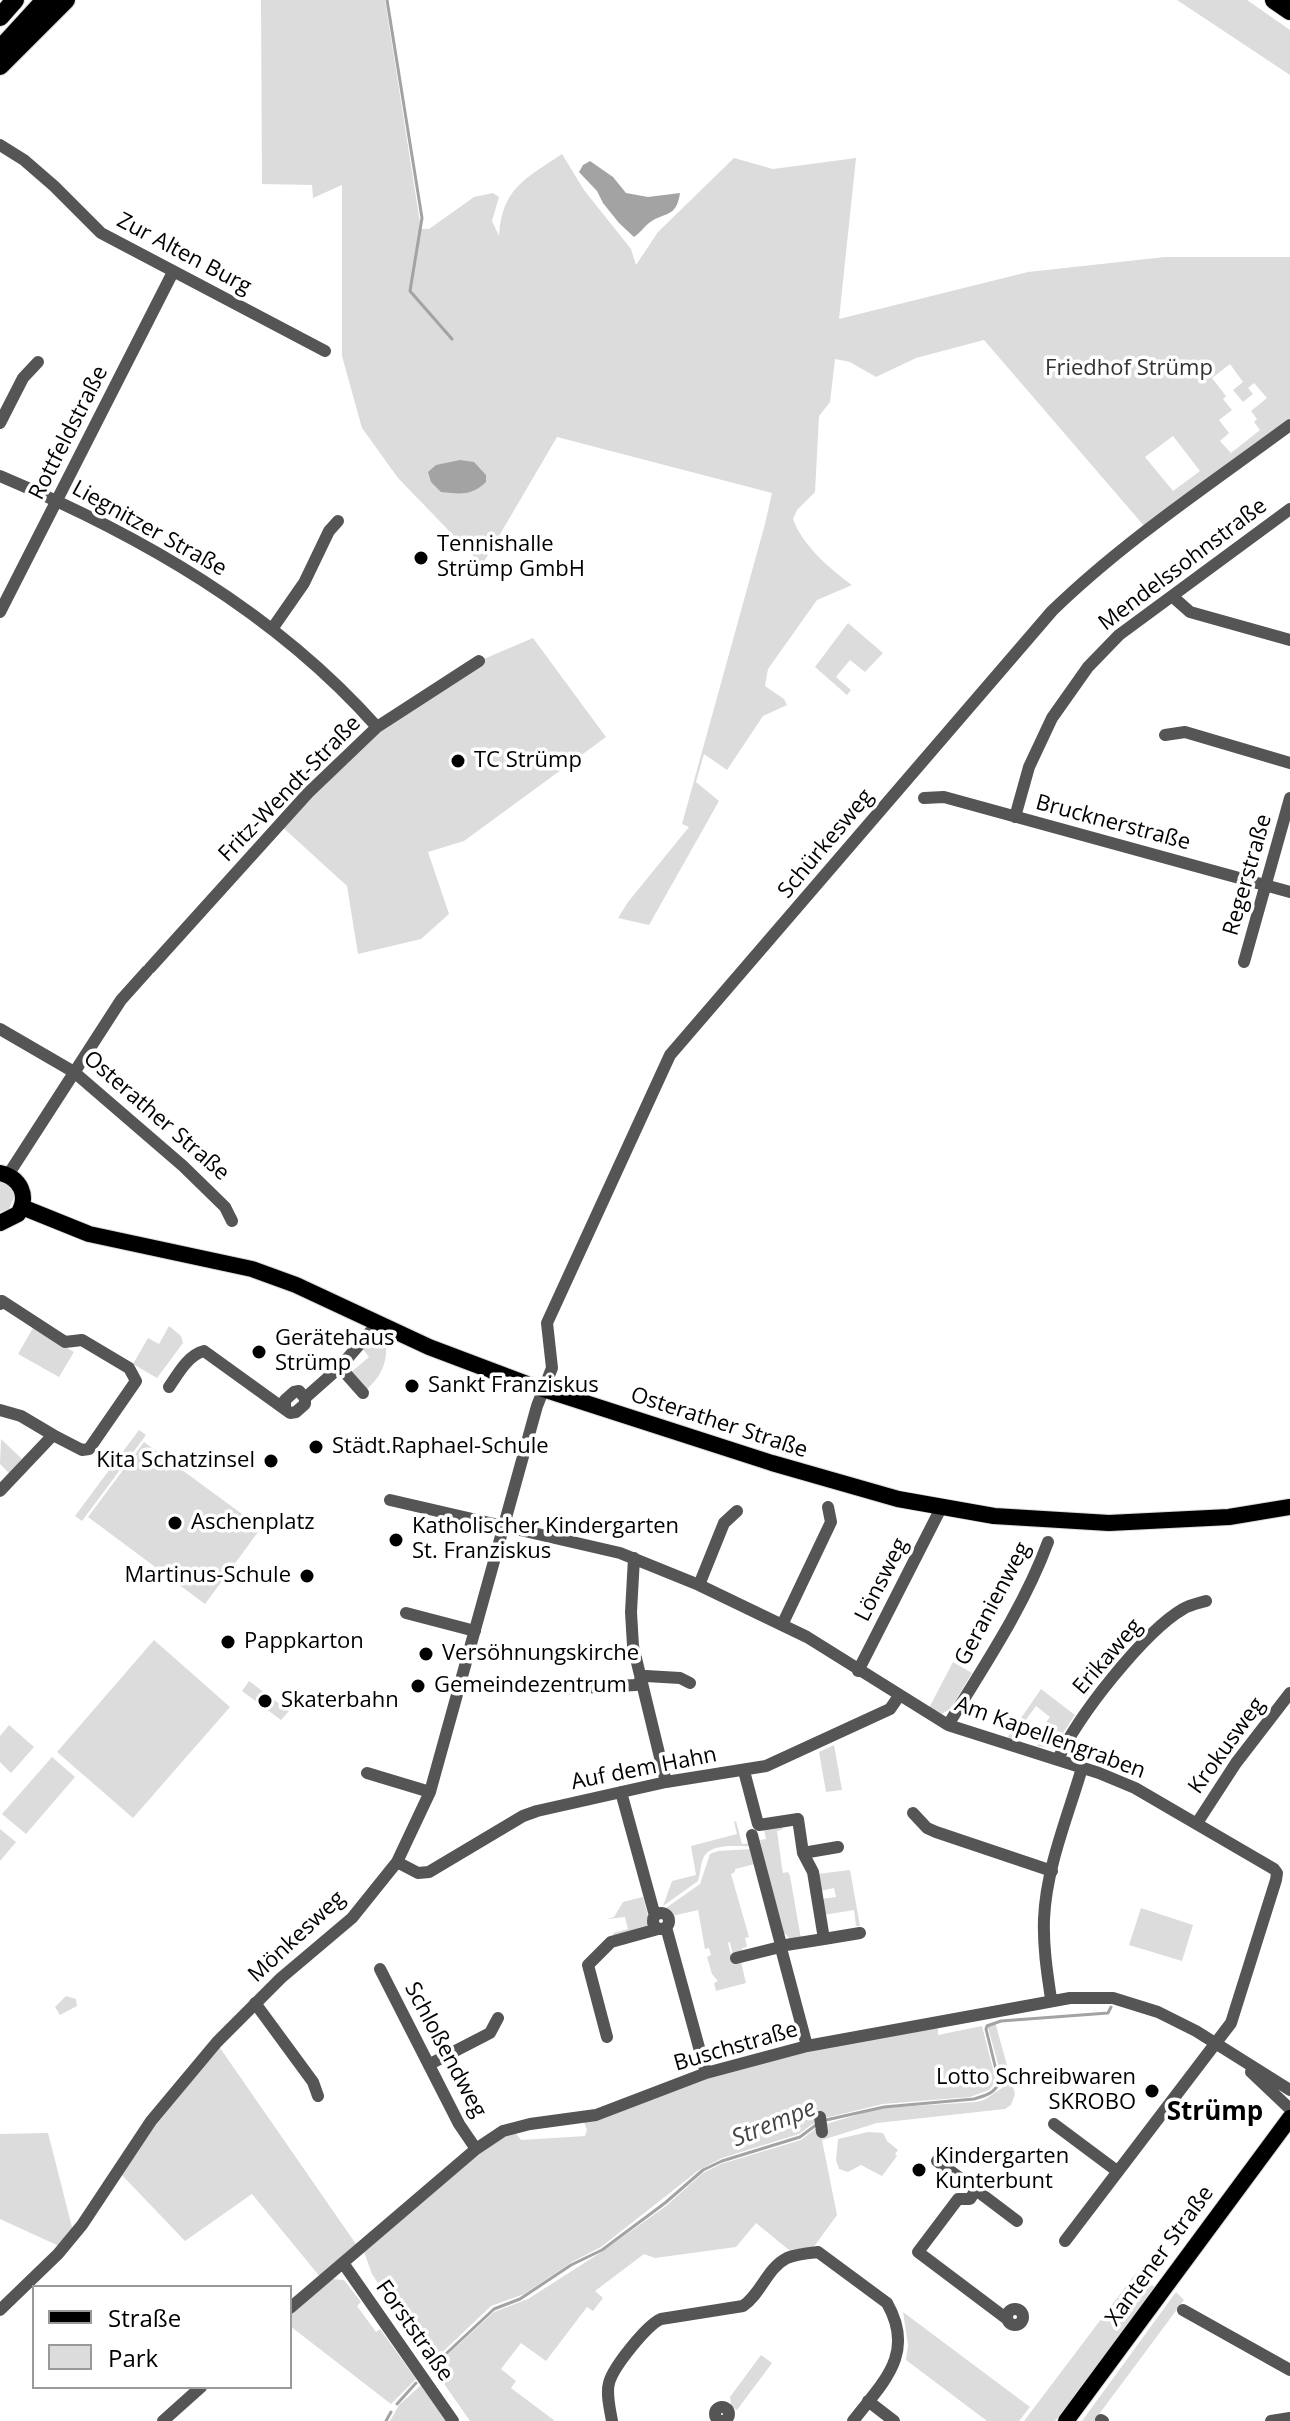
<!DOCTYPE html>
<html>
<head>
<meta charset="utf-8">
<style>
  body { margin:0 }
  #map { position:relative; width:1290px; height:2421px; overflow:hidden; background:#fff; font-family:"Open Sans",sans-serif }
  canvas { display:block }
  .legend { position:absolute; left:32px; top:2285px; width:260px; height:104px; box-sizing:border-box; background:#fff; border:2px solid #999; margin:0; padding:10px 14px; list-style:none; font-size:24px; color:#000 }
  .legend li { display:flex; align-items:center; gap:16px; height:40px }
  .legend b { width:40px; border:2px solid #999 }
</style>
</head>
<body>
<div id="map">
<canvas width="1290" height="2421"></canvas>
<ul class="legend">
<li><b style="height:10px;background:#000"></b>Straße</li>
<li><b style="height:22px;background:#dcdcdc"></b>Park</li>
</ul>
</div>
<script>
const ctx = document.querySelector('canvas').getContext('2d');
ctx.lineJoin = 'round';
function paint(path, color) { ctx.fillStyle = color; ctx.fill(path, 'evenodd'); }
function strokePath(path, color, width, dash) { ctx.strokeStyle = color; ctx.lineWidth = width; ctx.lineCap = dash ? 'butt' : 'round'; ctx.setLineDash(dash || []); ctx.stroke(path); }
function label(font, color, halo, rows, align = 'center') {
  ctx.font = font + ' "Open Sans",sans-serif'; ctx.lineWidth = 7; ctx.setLineDash([]); ctx.textBaseline = 'middle'; ctx.strokeStyle = halo; ctx.fillStyle = color; for (const [text, x, y, turn = 0] of rows) {
    ctx.save(); ctx.translate(x, y); ctx.rotate((+turn || 0) * Math.PI / 180); ctx.textAlign = isNaN(turn) ? turn : align; if (halo) ctx.strokeText(text, 0, 0); ctx.fillText(text, 0, 0); ctx.restore();
  }
}
paint(new Path2D(`
  M261 0H385L421 229H429L474 197 493 193 499 197 492 221 499 236C502 188 525 179 562 154L584 190 631 249 636 265 658 232 734 158 773 169 856 158 839 319 1028 272 1165 257H1290V418L1145 527 984 340 916 358 876 377 850 362 835 359 830 402 819 416 815 492 797 510 793 519C802 545 830 569 852 585L817 600 768 669 765 686 784 699 787 705 763 716 727 770 704 754 696 782 719 801 649 925 618 918 628 902 689 827 682 824 765 524 772 493 557 437 482 565 398 478 362 428 342 356V185L313 198 312 185 262 184ZM1230 364 1243 382 1233 390 1243 402 1253 394 1248 388 1254 383 1267 398 1251 411 1257 419 1254 422 1260 430 1231 453 1220 441 1229 433 1219 420 1232 410 1223 399 1226 396 1212 378ZM1173 436 1200 471 1173 491 1145 457Z
  M1177 0H1247L1290 30V75Z
  M848 623 883 653 865 672 850 660 836 677 851 690 847 695 815 667Z
  M533 638 606 737 464 841 428 852 449 914 421 939 358 954 347 886 279 824 377 727 479 661Z
  M0 1182 9 1185 15 1195 9 1209 0 1212Z
  M169 1326 181 1336 183 1343 157 1378 133 1364 148 1338 159 1344Z
  M33 1328 74 1352 59 1377 18 1354Z
  M375 1336 385 1338C389 1361 382 1376 365 1391L350 1373 369 1357 362 1348 367 1339Z
  M139 1430 146 1435 82 1521 75 1516Z
  M1 1439 22 1459 9 1473 0 1464Z
  M144 1442 261 1528 205 1604 88 1517Z
  M154 1640 230 1707 133 1818 57 1752Z
  M953 1662 972 1673 951 1708 942 1714 929 1708Z
  M249 1681 289 1711 281 1720 242 1691Z
  M1041 1689 1075 1715C1065 1729 1056 1751 1037 1746L1042 1739 1036 1735 1050 1717 1036 1706 1012 1739 1008 1737Z
  M9 1725 34 1747 11 1773 0 1762V1736Z
  M834 1745 842 1790 826 1792 819 1752Z
  M52 1757 75 1777 26 1834 2 1814Z
  M736 1821 742 1844 750 1843V1846C738 1847 714 1843 705 1855 700 1862 701 1873 698 1881L663 1906 672 1881 696 1875 691 1846 737 1834 734 1822Z
  M782 1826 783 1829 777 1831 782 1868 783 1873 788 1872 790 1876 801 1939 791 1941 786 1934 782 1935 760 1840 766 1839 764 1830Z
  M0 1829 16 1842 0 1861Z
  M752 1849 755 1864 735 1869V1872L731 1874 749 1937 745 1938 747 1947 742 1948 743 1953 733 1955 730 1942 728 1943 732 1959 741 1962 746 1983 716 1991 714 1983 718 1981 712 1974 707 1957 711 1955 709 1948 705 1949 698 1910 672 1916 663 1910 700 1884 710 1854 718 1851Z
  M850 1870 860 1926H856L854 1910 823 1915 821 1899 836 1897 834 1888 820 1891 817 1874Z
  M643 1897 651 1927 614 1937 613 1933 628 1929 625 1917 607 1919 614 1917 623 1902Z
  M1141 1908 1193 1925 1182 1961 1129 1945Z
  M66 1996 76 1999 77 2006 60 2015 55 2007Z
  M995 2022 1015 2094 1011 2105 1005 2109 877 2123 822 2140 837 2215 813 2248 789 2250 756 2223 736 2247 655 2258 644 2254 595 2291 603 2298 593 2311 587 2307 546 2361 521 2343 501 2369 516 2381 511 2388 555 2421H470L433 2368 494 2312 528 2299 603 2251 666 2206 703 2173 721 2164 801 2140 819 2126 867 2112 883 2108 976 2102 984 2100 1002 2088 1003 2082 987 2024Z
  M982 2026 996 2081 989 2090 970 2097 883 2104 825 2118 811 2125 799 2134 722 2158 699 2170 601 2247 572 2262 524 2294 491 2306 430 2364 372 2274 364 2252 489 2144 515 2132 521 2140 585 2136 587 2130 584 2122 736 2068 829 2047 938 2028V2035Z
  M218 2045 358 2247 321 2278 252 2194 185 2241 119 2172 155 2116Z
  M868 2132 883 2133 887 2141 898 2150 895 2154 897 2156 882 2176 861 2165 848 2172 839 2169 836 2160 838 2139Z
  M48 2133 73 2231 59 2246 0 2219V2134Z
  M1136 2273 1156 2288 1055 2421H1024Z
  M331 2279 344 2280 361 2302 357 2306 376 2332 380 2329 416 2379 391 2404 290 2326V2314Z
  M1176 2292 1184 2300 1094 2421H1082Z
  M903 2312 1030 2407 1019 2421H987L906 2360 908 2345Z
  M761 2355 772 2363 737 2410 731 2406 730 2397Z
  M421 2385 446 2421H390L399 2405Z`), '#dcdcdc');
paint(new Path2D(`
  M590 161 613 177 626 193 648 197 680 193C676 219 665 211 649 223 644 227 640 233 634 237L619 223 603 203 597 191 579 172 583 165Z
  M460 460 474 462 486 475V482C472 496 460 494 441 492L431 482 428 472 436 465Z`), '#a3a3a3');
strokePath(new Path2D(`
  M387 0 422 218 410 291 452 339
  M826 2120 884 2107 974 2099C984 2096 996 2093 999 2082L986 2029 987 2026 1001 2021 1108 2013 1111 2007
  M435 2364 494 2309 520 2299 571 2265 602 2250 665 2203 703 2170 722 2161 800 2137 816 2125
  M397 2404 416 2383
  M386 2421 391 2412`), '#a3a3a3', 3);
const major = new Path2D(`
  M0 1173C21 1178 29 1196 18 1214L0 1223
  M22 1207 89 1234 252 1269 296 1285 429 1347 527 1384 772 1463 898 1499 994 1516 1109 1523 1229 1517 1290 1507
  M1066 2421 1290 2118`);
const highway = new Path2D(`
  M1274 0 1290 11
  M0 17 15 0
  M0 49 45 0
  M0 66 66 0`);
strokePath(major, '#dbdbdb', 18);
strokePath(highway, '#dbdbdb', 20);
strokePath(new Path2D(`
  M0 145 24 160 54 186 101 233 325 351
  M0 423 23 378 38 362
  M0 476C140 535 275 612 377 727
  M1172 596 1190 612 1290 640
  M0 612 173 272
  M272 629 304 583 329 531 338 521
  M1165 735 1185 732 1290 763
  M924 798 944 797 1290 892
  M1015 817 1029 767 1052 718 1088 667 1119 635 1290 509
  M1244 962 1290 798
  M150 968 308 793 377 727 479 661
  M0 1029 74 1072 183 1166 225 1207 232 1221
  M8 1175 121 1000 147 971
  M0 1304 2 1301 65 1342 82 1340 129 1368 136 1381 89 1449 82 1450 53 1435
  M340 1367 363 1393
  M169 1387C178 1374 188 1355 204 1351L290 1413 296 1412 305 1404V1398L340 1367 377 1324
  M285 1408V1400L294 1392 299 1391 305 1398
  M0 1410 21 1416 53 1435 0 1491
  M390 1500 620 1553 699 1585 807 1637 948 1725 1099 1773 1135 1788 1274 1869 1277 1873 1276 1880 1231 2023 1065 2241
  M634 1558 631 1612 633 1646 666 1782
  M699 1585 724 1523 737 1511
  M406 1613 475 1631
  M782 1625 831 1522 828 1507
  M858 1671 941 1508
  M559 1689 636 1685 646 1676 680 1678 690 1683
  M948 1725C984 1666 1024 1607 1048 1542
  M1058 1760C1074 1720 1145 1631 1183 1609 1189 1605 1199 1603 1206 1601
  M744 1771 758 1824
  M367 1773 430 1792
  M621 1792 655 1916
  M913 1813 927 1828 936 1832 1052 1871
  M1197 1823 1236 1763 1290 1693
  M759 1825 798 1819 803 1853 813 1872 824 1939 786 1945
  M752 1835 780 1941
  M803 1853 838 1847
  M397 1862 418 1873 429 1872 523 1816 537 1811 666 1782 766 1766 890 1709 899 1696
  M653 1921a8 8 0 1 1 16 0a8 8 0 1 1-16 0Z
  M666 1927 706 2073
  M824 1939 860 1933
  M782 1952 807 2046
  M736 1958 776 1948
  M380 1969 459 2124 476 2149
  M1051 1999C1047 1972 1043 1946 1044 1919 1046 1868 1068 1816 1082 1768
  M255 2003 313 2082 318 2096
  M607 2037 588 1965 611 1942 658 1929
  M430 2064 490 2033 498 2018
  M1251 2072 1290 2109
  M820 2117 822 2132
  M1054 2124 1117 2171
  M937 2161 976 2190 970 2199H958L918 2252 1007 2319
  M976 2190 1017 2221
  M343 2263 453 2421
  M290 2308 476 2149 503 2131 530 2124 596 2115 706 2073 807 2046 1070 1998H1113L1158 2012 1196 2031 1290 2090
  M1007 2317a8 8 0 1 1 16 0a8 8 0 1 1-16 0Z
  M0 2310 58 2254 82 2225 151 2121 217 2042 281 1978 352 1918 397 1862 430 1792 537 1406 552 1368 547 1323 670 1055 1052 611C1124 541 1209 485 1290 425
  M1183 2310 1290 2370
  M868 2401 894 2421
  M715 2414a7 7 0 1 1 14 0a7 7 0 1 1-14 0Z
  M1101 2420 1103 2421
  M163 2421 201 2387
  M612 2421C610 2409 606 2394 609 2383 613 2367 647 2325 661 2319L743 2306C761 2294 767 2268 787 2258 796 2254 808 2253 818 2252L887 2303C916 2354 883 2382 853 2421
  M1271 2421 1290 2418`), '#555', 12);
strokePath(major, '#000', 16);
strokePath(highway, '#000', 18);
for (const [x, y, r, color] of [
  [421,558,8,"#000"],
  [458,761,8,"#000"],
  [259,1352,8,"#000"],
  [412,1386,8,"#000"],
  [316,1447,8,"#000"],
  [271,1461,8,"#000"],
  [175,1523,8,"#000"],
  [396,1540,8,"#000"],
  [307,1576,8,"#000"],
  [228,1642,8,"#000"],
  [426,1654,8,"#000"],
  [418,1686,8,"#000"],
  [265,1701,8,"#000"],
  [1152,2091,8,"#000"],
  [919,2170,8,"#000"]
]) { const dot = new Path2D(); dot.arc(x, y, r, 0, 2 * Math.PI); ctx.fillStyle = color; ctx.fill(dot); strokePath(dot, '#fff', 3); }
label('22px', '#000', '#fff', [
  ["Zur Alten Burg",184,254,28],
  ["Rottfeldstraße",69,433,-63],
  ["Liegnitzer Straße",149,529,29],
  ["Mendelssohnstraße",1183,565,-37],
  ["Fritz-Wendt-Straße",290,789,-46],
  ["Brucknerstraße",1113,823,15],
  ["Schürkesweg",826,844,-50],
  ["Regerstraße",1248,875,-74],
  ["Osterather Straße",156,1116,41],
  ["Osterather Straße",719,1423,18],
  ["Lönsweg",882,1580,-63],
  ["Geranienweg",993,1604,-62],
  ["Erikaweg",1108,1657,-49],
  ["Am Kapellengraben",1050,1738,20],
  ["Krokusweg",1227,1746,-54],
  ["Auf dem Hahn",644,1769,-11],
  ["Mönkesweg",297,1937,-43],
  ["Buschstraße",736,2047,-16],
  ["Schloßendweg",445,2050,62],
  ["Xantener Straße",1160,2256,-54],
  ["Forststraße",414,2331,55]
]);
label('22px', '#333', '#fff', [
  ["Friedhof Strümp",1129,369]
]);
label('22px', '#000', '#fff', [
  ["Tennishalle",437,545],
  ["Strümp GmbH",437,570],
  ["TC Strümp",474,761],
  ["Gerätehaus",275,1339],
  ["Strümp",275,1364],
  ["Sankt Franziskus",428,1386],
  ["Städt.Raphael-Schule",332,1447],
  ["Kita Schatzinsel",255,1461,"right"],
  ["Aschenplatz",191,1523],
  ["Katholischer Kindergarten",412,1527],
  ["St. Franziskus",412,1552],
  ["Martinus-Schule",291,1576,"right"],
  ["Pappkarton",244,1642],
  ["Versöhnungskirche",442,1654],
  ["Gemeindezentrum",434,1686],
  ["Skaterbahn",281,1701],
  ["Lotto Schreibwaren",1136,2078,"right"],
  ["SKROBO",1136,2103,"right"],
  ["Kindergarten",935,2157],
  ["Kunterbunt",935,2182]
], 'left');
label('italic 24px', '#444', '#fff', [
  ["Strempe",774,2124,-22]
]);
label('bold 26px', '#000', '#fff', [
  ["Strümp",1215,2113]
]);
</script>
</body>
</html>
